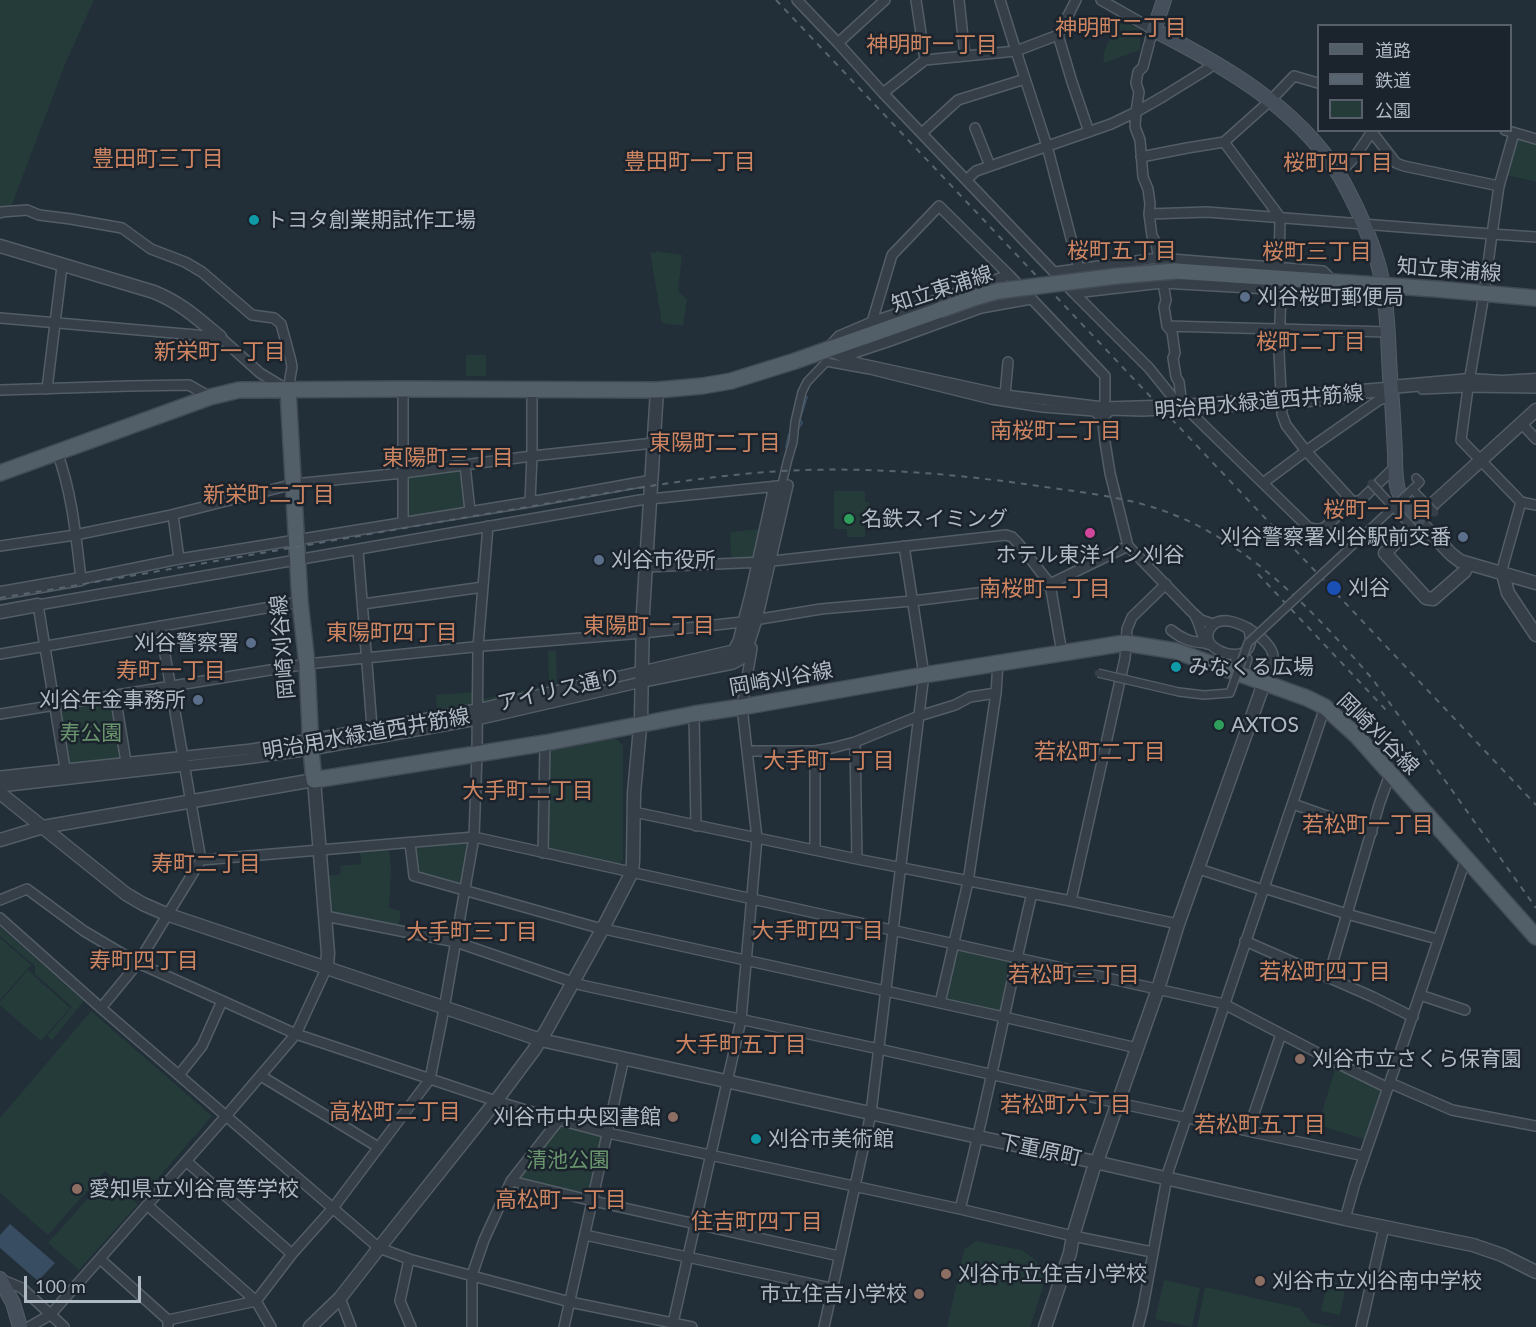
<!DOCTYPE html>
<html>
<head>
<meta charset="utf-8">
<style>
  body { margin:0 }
  #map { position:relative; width:1536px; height:1327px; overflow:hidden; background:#222e38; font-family:Lato,"Noto Sans JP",sans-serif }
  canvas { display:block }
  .legend { position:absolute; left:1317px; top:24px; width:195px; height:108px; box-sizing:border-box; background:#1b242d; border:2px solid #57606a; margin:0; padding:8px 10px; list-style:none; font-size:18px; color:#b0bac5 }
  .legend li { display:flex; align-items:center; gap:12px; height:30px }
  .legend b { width:30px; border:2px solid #57606a }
  .scale { position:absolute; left:24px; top:1276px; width:117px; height:27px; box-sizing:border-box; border:3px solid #b0bac5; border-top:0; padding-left:8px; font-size:18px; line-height:21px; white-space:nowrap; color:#b0bac5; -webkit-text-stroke:4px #1b242d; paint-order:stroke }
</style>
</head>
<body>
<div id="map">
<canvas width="1536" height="1327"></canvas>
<ul class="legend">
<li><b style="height:8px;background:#535f68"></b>道路</li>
<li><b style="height:8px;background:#58646f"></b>鉄道</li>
<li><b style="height:16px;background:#253b3a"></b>公園</li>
</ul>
<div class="scale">100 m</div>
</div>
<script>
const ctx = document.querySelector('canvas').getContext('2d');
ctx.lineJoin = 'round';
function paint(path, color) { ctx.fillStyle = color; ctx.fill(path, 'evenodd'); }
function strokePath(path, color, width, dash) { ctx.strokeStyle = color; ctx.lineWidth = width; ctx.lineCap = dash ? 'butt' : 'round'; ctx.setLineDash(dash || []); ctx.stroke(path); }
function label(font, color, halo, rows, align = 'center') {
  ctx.font = font + ' Lato,"Noto Sans JP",sans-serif'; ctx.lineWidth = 5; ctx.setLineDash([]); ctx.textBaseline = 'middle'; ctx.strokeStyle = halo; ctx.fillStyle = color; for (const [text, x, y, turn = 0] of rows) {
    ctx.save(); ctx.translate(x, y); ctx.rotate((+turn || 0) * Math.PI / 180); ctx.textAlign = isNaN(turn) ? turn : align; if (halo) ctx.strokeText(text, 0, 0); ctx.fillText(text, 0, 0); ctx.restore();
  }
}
paint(new Path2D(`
  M0 0H94L66 62 11 207 0 208Z
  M1122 19 1140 30V50L1104 63C1101 49 1115 31 1122 19Z
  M1518 139 1536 144V182L1507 175Z
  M656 251 682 255 678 290 687 300 683 326 662 323 650 252 656 253Z
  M466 355H486V376H466Z
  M462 468 467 508 406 518 407 475Z
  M834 491H865V502H869V509L865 510V537H847V529H834Z
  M761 529 754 557 731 559 730 532Z
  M556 650 557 687 483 704V699L549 685 548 651Z
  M473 692V705L437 712 436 695Z
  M112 699 123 758 69 764 60 708Z
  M615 738 623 745V860L619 864 547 849 549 750Z
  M469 842 462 885 417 873 415 847Z
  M389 848 391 870 389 908 401 911 398 927 331 913 328 876 341 874 340 866 361 864 360 851Z
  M0 927 84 1001 52 1040 47 1036 72 1007 35 974V966L0 936Z
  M0 938 31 965 0 1000Z
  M955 948 1011 960 1000 1012 943 999Z
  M28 970 70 1008 41 1041 0 1005V1002Z
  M91 1011 212 1116 139 1200 105 1171 48 1235 0 1193V1118Z
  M1336 1066 1384 1091 1367 1140 1318 1125Z
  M558 1125 604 1136 590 1196 518 1178Z
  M107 1177 138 1204 79 1270 48 1243Z
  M976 1241 1021 1250 1032 1257 1042 1268 1046 1278 1030 1327H947L964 1250Z
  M1164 1280 1200 1288 1192 1327 1155 1319Z
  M1328 1280 1346 1285 1340 1315 1321 1311Z
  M1205 1287 1300 1308 1310 1322 1334 1327H1197Z`), '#253b3a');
paint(new Path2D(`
  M10 1224 55 1263 38 1281 0 1248V1235Z`), '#384d61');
strokePath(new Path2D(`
  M798 429 802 423 800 419 807 397
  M786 447 789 434`), '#384d61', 2);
const pedestrian = new Path2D(`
  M1422 390 1468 388 1536 389
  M1415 487 1420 482 1416 478
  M1236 659H1248L1245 668 1234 663Z
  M639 678 732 658 738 654 744 641 788 459 793 442 795 422 802 392 807 382 826 362 870 370 991 400 1042 408 1094 412 1097 415H1107L1110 411 1142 412 1183 410 1187 413 1195 412 1197 409 1281 405 1347 399 1352 395 1393 392
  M253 754 477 715 596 688
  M0 782 183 762`);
const minor = new Path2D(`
  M797 0 838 43 883 93 1074 293 1149 368 1174 399 1182 405
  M916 0 925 60 1016 51 1000 0
  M959 0 965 56
  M1076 0 1058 35 1016 51 1047 146 1079 269
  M1101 0 1154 30 1150 40
  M1058 35 1072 82 1089 132
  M838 43 885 0
  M1149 44 1143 67 1138 72 1136 83 1139 92 1136 112 1135 127 1140 140 1143 177 1148 189 1150 204 1149 214 1152 236 1156 243 1166 300 1164 307 1167 326 1172 332 1175 353 1173 358 1176 377 1179 382 1182 405
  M883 93 925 60
  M975 128 990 166
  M1505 130 1536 139
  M1372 132 1396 163 1404 166 1499 186 1492 234 1536 237
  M922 133 958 100 1025 79
  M1224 142 1280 217 1279 267
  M1141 157 1187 148 1224 142 1271 100 1294 76 1318 83
  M1339 174 1354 158 1373 130
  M966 180 976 171 1111 124 1136 112 1164 96 1206 70 1215 63
  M1499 186 1514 133
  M0 213 1 212 27 210 39 215 71 219 122 228 151 249 185 262 202 272 252 315 274 318 281 324 291 361 292 367 288 390 260 373 220 337 0 318
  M1149 214 1207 212 1492 234 1484 294 1468 388 1461 440 1521 502 1536 505
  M1055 272 1158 258 1323 271 1335 283 1323 292 1162 283 1074 293
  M1009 275 872 322 839 336 826 350 858 363 1005 395 1103 407 1172 405 1281 398 1301 397 1320 393 1391 387
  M1281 290 1279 352 1282 414 1286 425 1306 451 1379 400 1391 397
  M872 322 892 255 939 206 1009 275 1105 376V401L1102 415 1105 442 1110 473 1128 546 1192 612 1201 620 1213 624
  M1167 326 1388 332
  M842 357 890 341 981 308 1031 299
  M47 389 62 266
  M403 389V522
  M0 390 129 386 189 385 210 397
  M1005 395 1008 362
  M1188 404 1190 412 1308 527C1315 530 1319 530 1325 527L1353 502 1361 500 1395 467
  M1521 423 1536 439
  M57 452C72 492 76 537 81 579L179 559 530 502 652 480
  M465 465 470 511
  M1263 483 1306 451 1353 502
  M530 502 532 456V390
  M173 515 179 559
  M0 546 75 535 167 516 294 484 403 473 532 456 654 443
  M358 550 372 727
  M1503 574V566L1521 502
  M363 604 483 587
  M1195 616C1201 625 1200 635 1207 644
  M160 626 201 860 474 837 1224 1004 1335 1062 1388 1088
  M1248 628C1262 666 1213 657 1208 639 1207 634 1209 629 1212 626 1226 608 1273 640 1273 656 1273 665 1267 675 1264 683
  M1171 630C1182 639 1191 642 1205 643
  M1062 653 1050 584 1128 546
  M0 654 300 602
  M115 695 126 762
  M0 714 307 664 483 646 643 633 742 622 821 609 912 601 1050 584 1018 543 1012 537 1006 535 764 562 646 567
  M694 714 696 826
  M855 742 857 859
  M747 751H815L832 748 855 742 919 716 955 705 970 697 996 693
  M815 751V850
  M0 776 252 749 311 739 477 709 733 650 738 641 750 595 774 486
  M0 787 246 759 311 750 477 720 633 684 733 664 742 659 747 651 757 620 788 485 640 500 38 605 65 768
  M1293 804 1372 832
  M634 812 857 859 1071 901 1178 924
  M410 843 414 876 595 927 1004 1017 1137 1048
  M543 853 545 743
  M1199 869 1263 890
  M1264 888 1347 914 1379 805 1390 774
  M0 900 27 889 84 931 138 963 296 1034 496 1101 559 1120 608 1133 960 1209 1073 1236 1152 1252
  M1071 901 1125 658 1127 629 1132 617 1166 584
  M325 916 456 942 581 985 879 1049 1109 1101 1364 1156
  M0 918 101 1008 379 1248 409 1259 570 1302 692 1327
  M1245 941 1373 997 1413 1017
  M1328 978 1347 914 1437 939
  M1420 995 1465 1010
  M940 1003 968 882 996 693 998 663
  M101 1008 138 963 201 860
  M179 1075 202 1046 222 1001
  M261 1076 378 1147
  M1390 1083 1452 1110 1536 1126
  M1248 1131 1281 1034
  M186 1161 292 1254
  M511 1181 593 1201 839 1256
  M147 1205 256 1301 271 1327
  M960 1209C987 1105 1007 998 1032 893
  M1345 1219 1355 1183 1404 1041 1466 858
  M585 1235 831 1288
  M100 1259 168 1320V1327
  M409 1259 400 1301 411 1327
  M0 1279 22 1288 64 1327
  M340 1298 351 1327
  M168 1320 256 1301 292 1254 333 1208 430 1079 444 1009 474 837 477 754 478 647 488 526
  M673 1323 741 1020 757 838 742 707 752 648
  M29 1327 50 1315 226 1116 296 1034 327 967
  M472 1327V1275L484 1240 511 1181 559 1120
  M564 1327 624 1058
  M824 1327 871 1113 922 690 924 675 904 546
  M1138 1327 1143 1307 1168 1172 1325 707
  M1361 1327 1384 1227`);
const tertiary = new Path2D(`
  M0 246 154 292C181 303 197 318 220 337
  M1391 387 1470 380 1502 382 1536 380
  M1418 520 1451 554 1460 561 1536 583
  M1469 564 1464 572 1433 599 1426 598 1385 553 1435 502 1536 410
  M1503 574 1508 593 1536 635
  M0 593 81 579
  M0 612 38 605
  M0 793 126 894 143 904 166 914 541 1040 978 1137 1095 1162 1345 1219 1473 1245 1502 1255 1536 1272
  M0 840 43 827 314 780 328 953 327 967
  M310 1327 340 1298 379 1248 496 1101 534 1050 547 1029 603 928 632 872 633 861 634 793 641 717 643 612 657 390
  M1045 1327 1070 1253 1073 1236 1093 1170 1099 1156 1158 989 1178 924 1264 683`);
const secondary = new Path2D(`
  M1164 0 1154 30C1223 65 1295 106 1338 173 1345 184 1351 197 1357 209 1368 233 1379 260 1383 286 1389 320 1388 356 1391 390 1393 411 1394 433 1395 454 1395 465 1395 479 1398 490 1402 501 1412 511 1418 520
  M0 1279 13 1303 20 1327`);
const primary = new Path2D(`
  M1176 271 1436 289 1536 298
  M288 390 300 602 307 664 311 750 314 780 545 743 694 714 742 707 924 675 1125 643 1176 651 1307 698 1325 707 1357 736 1536 937
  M0 473 210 397 239 390 403 389 657 390 702 386 731 381 795 361 940 310`);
strokePath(pedestrian, '#535d66', 10);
strokePath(minor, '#535d66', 12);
strokePath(tertiary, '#535d66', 15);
strokePath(secondary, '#535d66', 16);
strokePath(primary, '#424b55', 18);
strokePath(pedestrian, '#363f48', 7);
strokePath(minor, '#363f48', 9);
strokePath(tertiary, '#363f48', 12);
strokePath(secondary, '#444f5b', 14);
strokePath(primary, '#535f68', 15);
strokePath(new Path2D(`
  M776 0 1536 805
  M1258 574 1386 710
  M0 598C158 572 316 543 474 516 561 502 647 484 734 475 832 464 934 471 1032 485 1077 492 1124 496 1167 512 1250 543 1318 615 1374 681L1536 908`), '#58646f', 2, [6, 6]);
const pedestrianBridge = new Path2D(`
  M1371 483 1420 536
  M1412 489 1435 513
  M1098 673 1179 692 1204 695 1230 693 1248 643 1415 487`);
const primaryBridge = new Path2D(`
  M940 310 977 297 998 291 1117 276 1176 271`);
strokePath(pedestrianBridge, '#535d66', 10, []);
strokePath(primaryBridge, '#424b55', 18, []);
strokePath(pedestrianBridge, '#363f48', 7);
strokePath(primaryBridge, '#535f68', 15);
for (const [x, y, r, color] of [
  [254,220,6,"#0f9aa8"],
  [1245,297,6,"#5c6f8a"],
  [849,519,6,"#2e9e5b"],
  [1090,533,6,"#d1479c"],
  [1463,537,6,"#5c6f8a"],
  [599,560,6,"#5c6f8a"],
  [1334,588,8,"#1a4fb4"],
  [251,643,6,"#5c6f8a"],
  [1176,667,6,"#0f9aa8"],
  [198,700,6,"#5c6f8a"],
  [1219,725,6,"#2e9e5b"],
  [1300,1059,6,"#8d6e63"],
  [673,1117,6,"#8d6e63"],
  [756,1139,6,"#0f9aa8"],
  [77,1189,6,"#8d6e63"],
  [946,1274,6,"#8d6e63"],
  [1260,1281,6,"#8d6e63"],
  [919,1294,6,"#8d6e63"]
]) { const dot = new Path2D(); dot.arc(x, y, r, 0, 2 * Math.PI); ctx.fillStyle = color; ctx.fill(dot); strokePath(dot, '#1b242d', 2); }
label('21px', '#b0bac5', '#1b242d', [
  ["トヨタ創業期試作工場",266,220],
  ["刈谷桜町郵便局",1257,297],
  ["名鉄スイミング",861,519],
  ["刈谷警察署刈谷駅前交番",1451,537,"right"],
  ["ホテル東洋イン刈谷",1090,555,"center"],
  ["刈谷市役所",611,560],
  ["刈谷",1348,588],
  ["刈谷警察署",239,643,"right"],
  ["みなくる広場",1188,667],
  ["刈谷年金事務所",186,700,"right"],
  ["AXTOS",1231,725],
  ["刈谷市立さくら保育園",1312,1059],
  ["刈谷市中央図書館",661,1117,"right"],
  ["刈谷市美術館",768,1139],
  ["愛知県立刈谷高等学校",89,1189],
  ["刈谷市立住吉小学校",958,1274],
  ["刈谷市立刈谷南中学校",1272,1281],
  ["市立住吉小学校",907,1294,"right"]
], 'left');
label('21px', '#b0bac5', '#1b242d', [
  ["知立東浦線",1449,270,4],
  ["知立東浦線",942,289,-18],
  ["明治用水緑道西井筋線",1259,402,-5],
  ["岡崎刈谷線",283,647,-95],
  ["岡崎刈谷線",781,679,-10],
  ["アイリス通り",559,690,-13],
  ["明治用水緑道西井筋線",366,734,-10],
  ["岡崎刈谷線",1378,734,45],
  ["下重原町",1040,1150,12]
]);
label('21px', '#69946e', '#1b242d', [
  ["寿公園",91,733],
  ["清池公園",568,1160]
]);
label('22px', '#ce8562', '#1b242d', [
  ["神明町二丁目",1121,28],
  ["神明町一丁目",932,45],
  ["豊田町三丁目",158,159],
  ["豊田町一丁目",690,162],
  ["桜町四丁目",1338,163],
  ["桜町五丁目",1122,251],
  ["桜町三丁目",1317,252],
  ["桜町二丁目",1311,342],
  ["新栄町一丁目",220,352],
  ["南桜町二丁目",1056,431],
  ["東陽町二丁目",715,443],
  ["東陽町三丁目",448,458],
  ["新栄町二丁目",269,495],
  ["桜町一丁目",1378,510],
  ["南桜町一丁目",1045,589],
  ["東陽町一丁目",649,626],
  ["東陽町四丁目",392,633],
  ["寿町一丁目",171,671],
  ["若松町二丁目",1100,752],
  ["大手町一丁目",829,761],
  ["大手町二丁目",528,791],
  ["若松町一丁目",1368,825],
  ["寿町二丁目",206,864],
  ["大手町四丁目",818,931],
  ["大手町三丁目",472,932],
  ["寿町四丁目",144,961],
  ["若松町四丁目",1325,972],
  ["若松町三丁目",1074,975],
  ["大手町五丁目",741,1045],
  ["若松町六丁目",1066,1105],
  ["高松町二丁目",395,1112],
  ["若松町五丁目",1260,1125],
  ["高松町一丁目",561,1200],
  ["住吉町四丁目",757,1222]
]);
</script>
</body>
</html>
